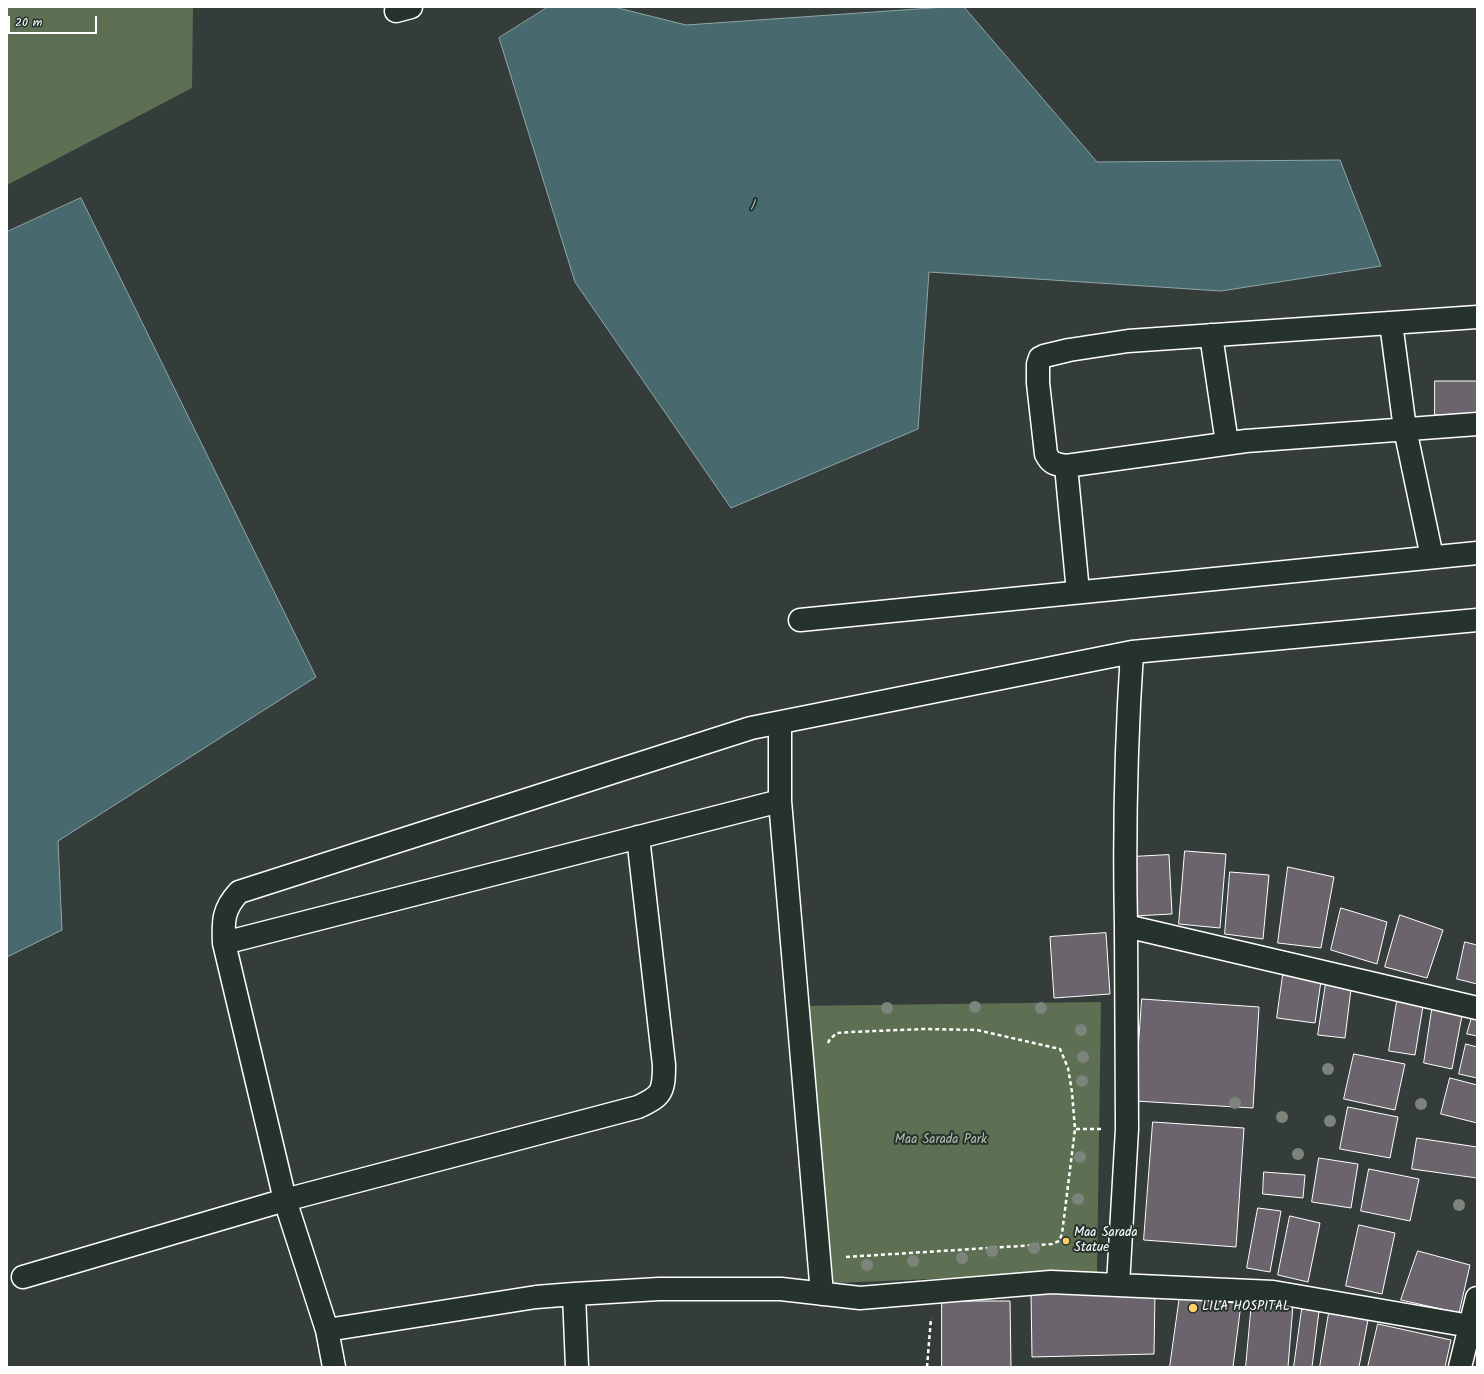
<!DOCTYPE html>
<html>
<head>
<meta charset="utf-8">
<style>
  body { margin:0 }
  #map { position:relative; width:1484px; height:1374px; overflow:hidden; background:#343d3a; font-family:Kalam,sans-serif }
  canvas { display:block }
  .frame { position:absolute; inset:0; border:8px solid #fff; pointer-events:none }
  .scale { position:absolute; left:8px; top:16px; width:89px; height:18px; box-sizing:border-box; border:2px solid #fff; border-top:0; padding-left:5px; font-size:12px; line-height:14px; white-space:nowrap; color:#fff; -webkit-text-stroke:3px #26332d; paint-order:stroke }
</style>
</head>
<body>
<div id="map">
<canvas width="1484" height="1374"></canvas>
<div class="frame"></div>
<div class="scale">20 m</div>
</div>
<script>
const ctx = document.querySelector('canvas').getContext('2d');
ctx.lineJoin = 'round';
function paint(path, color) { ctx.fillStyle = color; ctx.fill(path, 'evenodd'); }
function strokePath(path, color, width, dash) { ctx.strokeStyle = color; ctx.lineWidth = width; ctx.lineCap = dash ? 'butt' : 'round'; ctx.setLineDash(dash || []); ctx.stroke(path); }
function label(font, color, halo, rows, align = 'center') {
  ctx.font = font + ' Kalam,sans-serif'; ctx.lineWidth = 4; ctx.setLineDash([]); ctx.textBaseline = 'middle'; ctx.strokeStyle = halo; ctx.fillStyle = color; for (const [text, x, y, turn = 0] of rows) {
    ctx.save(); ctx.translate(x, y); ctx.rotate((+turn || 0) * Math.PI / 180); ctx.textAlign = isNaN(turn) ? turn : align; if (halo) ctx.strokeText(text, 0, 0); ctx.fillText(text, 0, 0); ctx.restore();
  }
}
paint(new Path2D(`
  M7 7H193L192 88 7 185Z
  M1101 1002 1097 1272 812 1284 795 1006Z`), '#5d7053');
const water = new Path2D(`
  M548 7H614L686 25 946 7H964L1097 162 1340 160 1381 266 1221 291 929 272 918 429 731 508 575 282 499 38Z
  M81 198 316 677 58 841 62 930 7 957V232Z`);
paint(water, '#486a6f');
strokePath(water, '#91a6a9', 1);
const building = new Path2D(`
  M1435 381H1477V415H1435Z
  M1185 851 1226 854 1220 928 1179 924Z
  M1169 855 1172 914 1134 916 1131 857Z
  M1288 867 1334 877 1321 948 1278 943Z
  M1230 872 1269 875 1263 939 1225 934Z
  M1341 908 1387 922 1377 964 1331 950Z
  M1400 915 1443 930 1427 978 1385 967Z
  M1106 933 1110 994 1054 998 1050 937Z
  M1465 942 1477 945V984L1457 979Z
  M1283 975 1321 981 1315 1023 1277 1018Z
  M1326 983 1351 989 1345 1038 1318 1035Z
  M1398 995 1424 1000 1415 1055 1389 1051Z
  M1142 999 1259 1007 1253 1108 1135 1101Z
  M1433 1003 1463 1010 1452 1069 1424 1063Z
  M1473 1014 1477 1015V1036L1467 1034Z
  M1466 1044 1477 1047V1078L1459 1074Z
  M1354 1054 1405 1064 1395 1110 1344 1099Z
  M1450 1078 1477 1085V1123L1441 1114Z
  M1348 1107 1398 1117 1390 1158 1340 1149Z
  M1153 1122 1244 1128 1236 1247 1144 1240Z
  M1417 1138 1477 1147V1178L1412 1169Z
  M1319 1158 1358 1164 1351 1208 1312 1202Z
  M1369 1169 1419 1179 1410 1221 1361 1211Z
  M1264 1172 1305 1175 1303 1198 1263 1194Z
  M1258 1208 1281 1211 1270 1272 1247 1268Z
  M1290 1216 1320 1223 1308 1282 1278 1275Z
  M1359 1225 1395 1233 1382 1294 1346 1286Z
  M1418 1251 1470 1265 1459 1313 1401 1300Z
  M1155 1292 1154 1354 1032 1357 1031 1293Z
  M1180 1295 1241 1304 1233 1367H1170Z
  M942 1301H1010L1011 1367H942Z
  M1252 1301 1293 1305 1288 1367H1246Z
  M1302 1309 1319 1311 1312 1367H1294Z
  M1329 1313 1368 1320 1359 1367H1320Z
  M1378 1324 1451 1340 1445 1367H1368Z`);
paint(building, '#6c646d');
strokePath(building, '#fff', 1);
const street = new Path2D(`
  M396 11 411 7
  M1391 323 1405 429 1432 557
  M1211 335 1227 443
  M1066 466C1055 464 1051 464 1046 454L1038 383V364L1040 358 1044 356 1069 350 1128 341 1477 317
  M1078 592 1066 466 1246 441 1477 424
  M800 620 1477 553
  M780 801 822 1294
  M1126 926C1124 834 1126 743 1132 652
  M224 943 780 801V723
  M23 1277 285 1200 638 1107C662 1096 664 1092 664 1065L638 837
  M1118 1285 1127 1129 1126 926 1477 1008
  M574 1294 577 1367
  M327 1330 536 1297 574 1294 659 1289H781L860 1298 1051 1282 1273 1292 1470 1326
  M334 1367 327 1330 285 1200 224 943C223 921 223 909 239 892L751 728 1132 652 1477 620
  M1460 1367 1477 1298`);
strokePath(street, '#fff', 25);
strokePath(new Path2D(`
  M828 1043 830 1039 837 1033 850 1032 924 1029 977 1030 1060 1049 1068 1068 1072 1092 1075 1129H1101
  M846 1257 1052 1244 1059 1241 1062 1234 1075 1129
  M927 1367 931 1318`), '#fff', 2.5, [4, 3]);
strokePath(street, '#26332d', 22);
ctx.fillStyle = '#7c847c';
for (const [x, y] of [
  [975,1007],
  [887,1008],
  [1041,1008],
  [1081,1030],
  [1083,1057],
  [1328,1069],
  [1082,1081],
  [1235,1103],
  [1421,1104],
  [1282,1117],
  [1330,1121],
  [1298,1154],
  [1080,1157],
  [1078,1199],
  [1459,1205],
  [1034,1248],
  [992,1251],
  [962,1258],
  [913,1261],
  [867,1265]
]) { ctx.beginPath(); ctx.arc(x, y, 6, 0, 2 * Math.PI); ctx.fill(); }
for (const [x, y, r, color] of [
  [1066,1241,4,"#ffd166"],
  [1193,1308,5,"#ffd166"]
]) { const dot = new Path2D(); dot.arc(x, y, r, 0, 2 * Math.PI); ctx.fillStyle = color; ctx.fill(dot); strokePath(dot, '#26332d', 1.5); }
label('13px', '#b6bfb2', '#26332d', [
  ["Maa Sarada Park",941,1141]
]);
label('13px', '#fff', '#26332d', [
  ["Maa Sarada",1074,1234],
  ["Statue",1074,1249],
  ["LILA HOSPITAL",1202,1308]
], 'left');
label('italic 14px', '#adbcbe', '#26332d', [
  ["l",752,208]
]);
</script>
</body>
</html>
